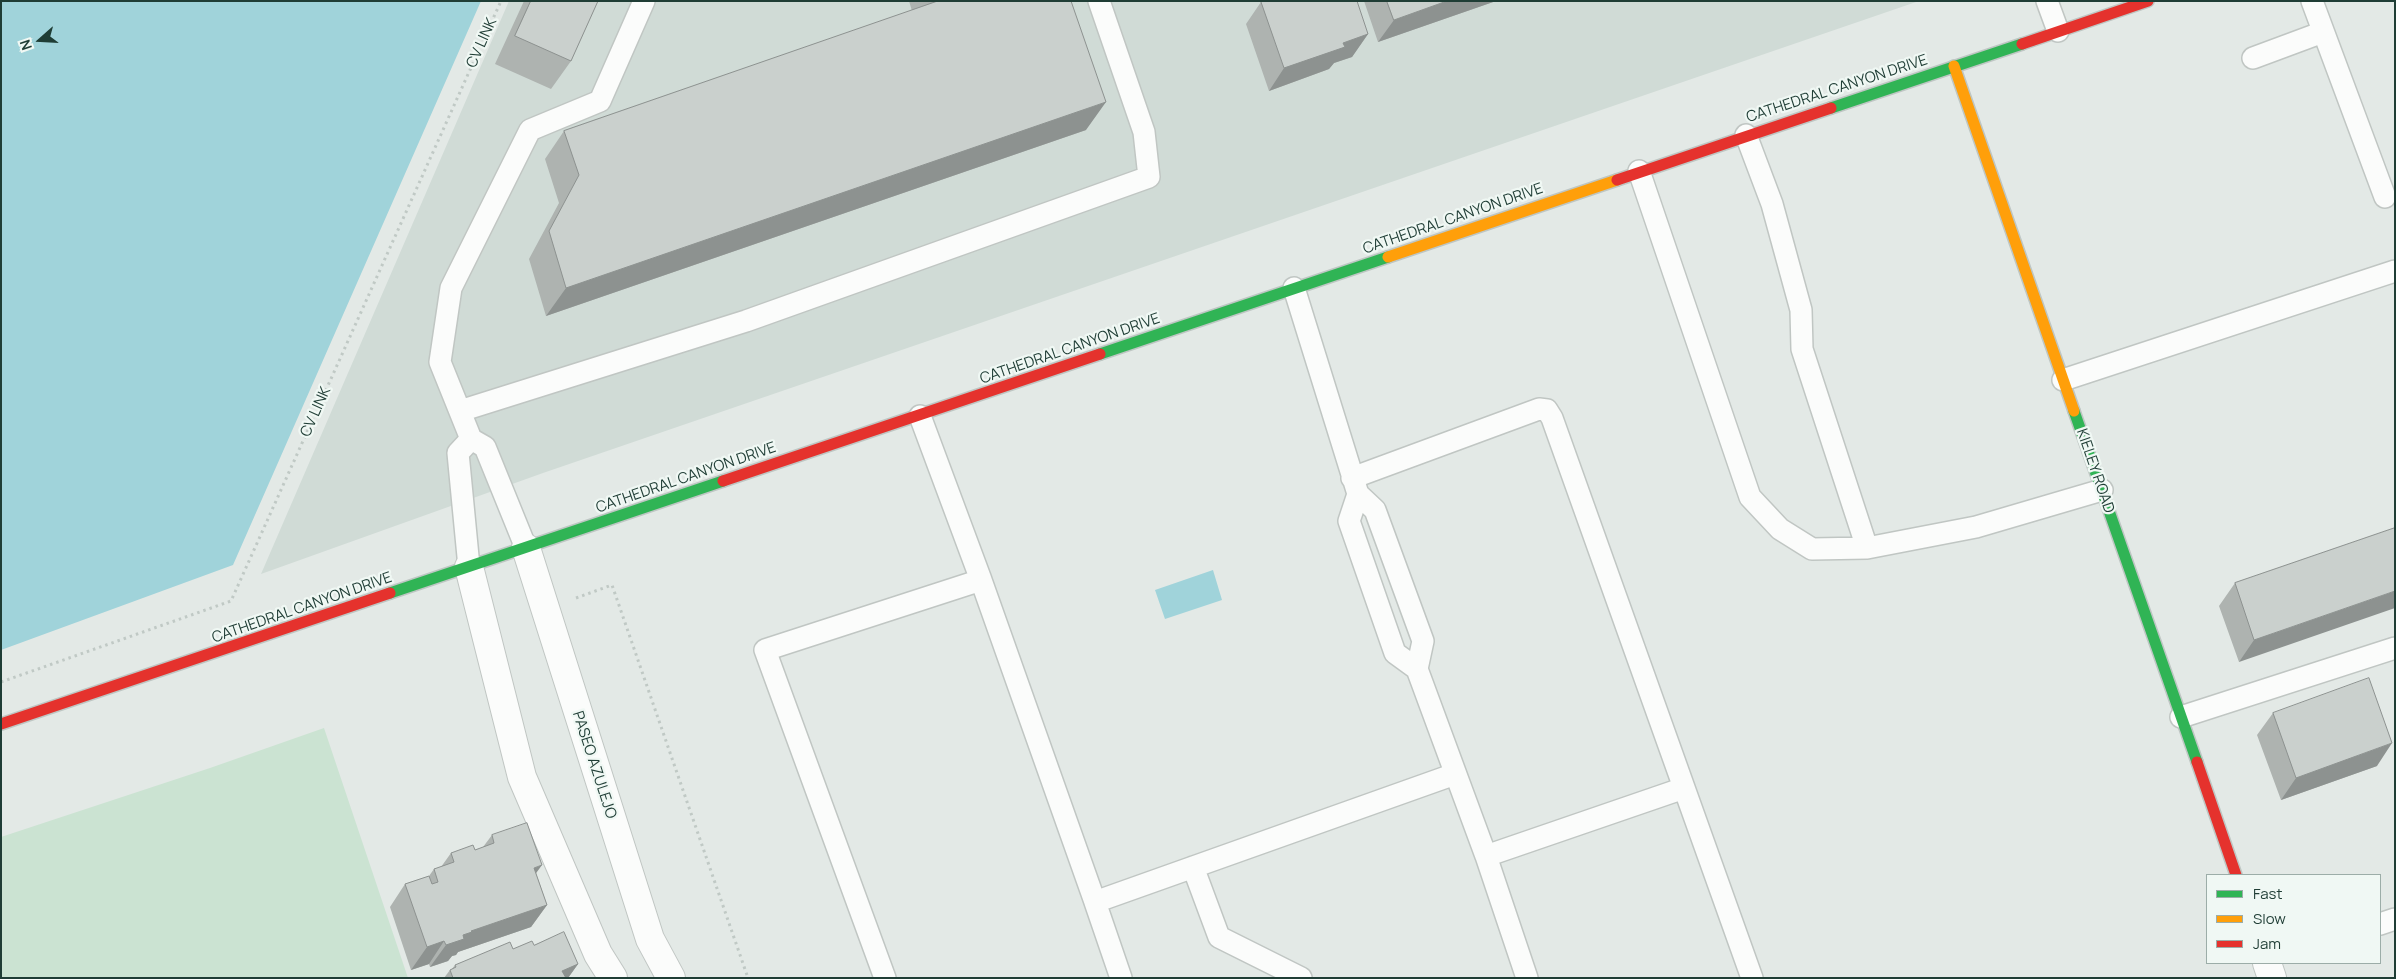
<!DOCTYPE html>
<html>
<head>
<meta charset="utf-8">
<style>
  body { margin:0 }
  #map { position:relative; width:2396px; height:979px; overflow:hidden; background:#e3e9e6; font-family:Manrope,sans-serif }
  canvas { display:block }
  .frame { position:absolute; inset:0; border:2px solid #1f3d35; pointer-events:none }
  .legend { position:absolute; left:2206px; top:874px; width:175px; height:90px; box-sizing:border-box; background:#f0f8f4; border:1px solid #9cada8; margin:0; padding:6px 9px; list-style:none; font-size:15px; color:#1f3d35 }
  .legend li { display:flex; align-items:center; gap:10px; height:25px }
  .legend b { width:25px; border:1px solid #9cada8 }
  .north { position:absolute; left:15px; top:15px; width:50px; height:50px; -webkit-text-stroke:4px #f0f8f4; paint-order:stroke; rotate:251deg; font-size:14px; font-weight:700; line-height:20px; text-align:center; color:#1f3d35 }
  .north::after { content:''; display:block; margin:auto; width:18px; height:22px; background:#1f3d35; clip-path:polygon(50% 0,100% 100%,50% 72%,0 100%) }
</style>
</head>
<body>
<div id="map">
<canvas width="2396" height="979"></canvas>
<div class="frame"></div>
<ul class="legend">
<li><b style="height:6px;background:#30b455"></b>Fast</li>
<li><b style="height:6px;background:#ff9f0a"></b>Slow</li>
<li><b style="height:6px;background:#e5322d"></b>Jam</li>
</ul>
<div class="north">N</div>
</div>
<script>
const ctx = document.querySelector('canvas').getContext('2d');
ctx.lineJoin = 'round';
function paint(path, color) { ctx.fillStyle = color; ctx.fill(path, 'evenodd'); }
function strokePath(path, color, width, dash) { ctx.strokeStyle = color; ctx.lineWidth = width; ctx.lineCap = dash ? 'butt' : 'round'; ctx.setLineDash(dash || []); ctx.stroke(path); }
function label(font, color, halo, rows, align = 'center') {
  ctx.font = font + ' Manrope,sans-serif'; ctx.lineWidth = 4.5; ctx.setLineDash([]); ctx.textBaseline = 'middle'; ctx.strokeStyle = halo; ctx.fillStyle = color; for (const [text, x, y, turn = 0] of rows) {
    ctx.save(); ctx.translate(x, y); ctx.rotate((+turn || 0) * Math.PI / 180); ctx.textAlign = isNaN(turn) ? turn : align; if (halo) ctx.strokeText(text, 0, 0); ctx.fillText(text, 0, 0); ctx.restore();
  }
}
paint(new Path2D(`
  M509 1H1919L543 473 261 574Z`), '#d0dbd6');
paint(new Path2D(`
  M324 728 408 978H1V837L210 768Z`), '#cbe3d2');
paint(new Path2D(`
  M1 1H481L233 565 1 650Z
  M1213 570 1222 600 1165 619 1155 590Z`), '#a0d3da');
const lane = new Path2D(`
  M2047 1 2058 31
  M2312 1 2385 197
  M2253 58 2323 32
  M1746 135 1772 204 1801 310 1802 349 1867 548 1976 527 2102 490
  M1639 171 1750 497 1780 529 1812 549 1867 548
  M1294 288 1358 494 1375 510 1423 641 1417 669 1486 856 1527 978
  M2063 380 2395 271
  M460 411 746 321 1149 177 1144 132 1099 1
  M1352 478 1539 409 1547 410 1552 418 1752 978
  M1358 494 1349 521 1395 653 1417 669
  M526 548 485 447 471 439 440 362 451 288 530 130 600 101 644 1
  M469 567 458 453 471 439
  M981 580 1095 902 1455 774
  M2181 717 2395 648
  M1486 856 1684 788
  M1193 867 1219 937 1301 978
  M1095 902 1121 978
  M2380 924 2395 919
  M885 978 765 650 981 580 920 416`);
const street = new Path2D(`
  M526 548 650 939 671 978
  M469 567 522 777 598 954 613 978
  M2267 963 2272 978`);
const fast = new Path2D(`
  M1831 108 2022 44
  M1100 354 1388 257
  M2074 411 2197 762
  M390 593 723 481`);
const slow = new Path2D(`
  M1954 66 2074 411
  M1388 257 1617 180`);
const jam = new Path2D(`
  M2022 44 2148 1
  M1617 180 1831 108
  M723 481 1100 354
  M1 724 390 593
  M2197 762 2236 875`);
strokePath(lane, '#c0c6c3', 24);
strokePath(street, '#c0c6c3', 30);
strokePath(fast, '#bec6c3', 14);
strokePath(slow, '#bec6c3', 14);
strokePath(jam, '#bec6c3', 14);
strokePath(new Path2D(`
  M576 598 612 585 748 978
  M1 682 231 601 501 1`), '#c0c9c5', 3, [2.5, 4]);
strokePath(lane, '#fbfcfb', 21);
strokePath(street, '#fbfcfb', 28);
strokePath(fast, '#30b455', 11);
strokePath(slow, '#ff9f0a', 11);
strokePath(jam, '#e5322d', 11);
paint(new Path2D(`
  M524 1H598L571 61 551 89 495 64Z
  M909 1H1071L1086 130 546 316 529 259 559 203 545 159 564 131 912 11Z
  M1364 1H1496L1378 42Z
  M1261 2 1368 34 1352 57 1334 63 1329 69 1269 91 1246 24Z
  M2395 528 2239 662 2219 606 2235 583Z
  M2273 713 2377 766 2281 800 2257 735Z
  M492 835 536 873 547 905 531 927 458 952 456 955 452 956 448 961 430 967 429 964 411 970 390 907 405 884 429 876 434 869 441 867 451 853 475 850 483 847Z
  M513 949 578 964 568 978H444L450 970 452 969 455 965Z`), '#aeb3b0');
paint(new Path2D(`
  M1447 1H1496L1378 42 1394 20Z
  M1368 34 1352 57 1334 63 1329 69 1269 91 1284 68 1343 43Z
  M1106 102 1086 130 546 316 566 288Z
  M2395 591V608L2239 662 2254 640Z
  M2392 743 2377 766 2281 800 2296 778Z
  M542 865 526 887 534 868Z
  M547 905 531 927 458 952 456 955 452 956 448 961 430 967 446 945 471 931Z
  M444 941 429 964 411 970 427 947Z
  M578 964 568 978H557L562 971Z`), '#8d9290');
const building = new Path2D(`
  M531 1H598L571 61 515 36Z
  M938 1H1071L1106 102 566 288 549 231 579 175 564 131Z
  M1263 1H1357L1368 34 1343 43 1345 47 1284 68 1261 2Z
  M1387 1H1447L1394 20Z
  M2395 528V591L2254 640 2235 583Z
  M2369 678 2392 743 2296 778 2273 713Z
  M527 823 542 865 534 868 547 905 471 931 472 932 463 935 464 939 446 945 444 941 427 947 405 884 429 876 432 884 438 882 434 869 454 862 451 853 473 845 475 850 494 843 492 835Z
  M564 932 578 964 562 971 566 978H453L450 970 456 967 455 965 510 942 513 949 532 941 534 945Z`);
paint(building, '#cad0cd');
strokePath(building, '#8d9290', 1);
label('15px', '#1f3d35', '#f0f8f4', [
  ["CV LINK",482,43,-66],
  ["CATHEDRAL CANYON DRIVE",1837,89,-18],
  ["CATHEDRAL CANYON DRIVE",1453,219,-19],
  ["CATHEDRAL CANYON DRIVE",1070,349,-19],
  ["CV LINK",316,412,-66],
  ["KIELEY ROAD",2095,471,71],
  ["CATHEDRAL CANYON DRIVE",686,478,-19],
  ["CATHEDRAL CANYON DRIVE",302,608,-19],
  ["PASEO AZULEJO",594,765,72]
]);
</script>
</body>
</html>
